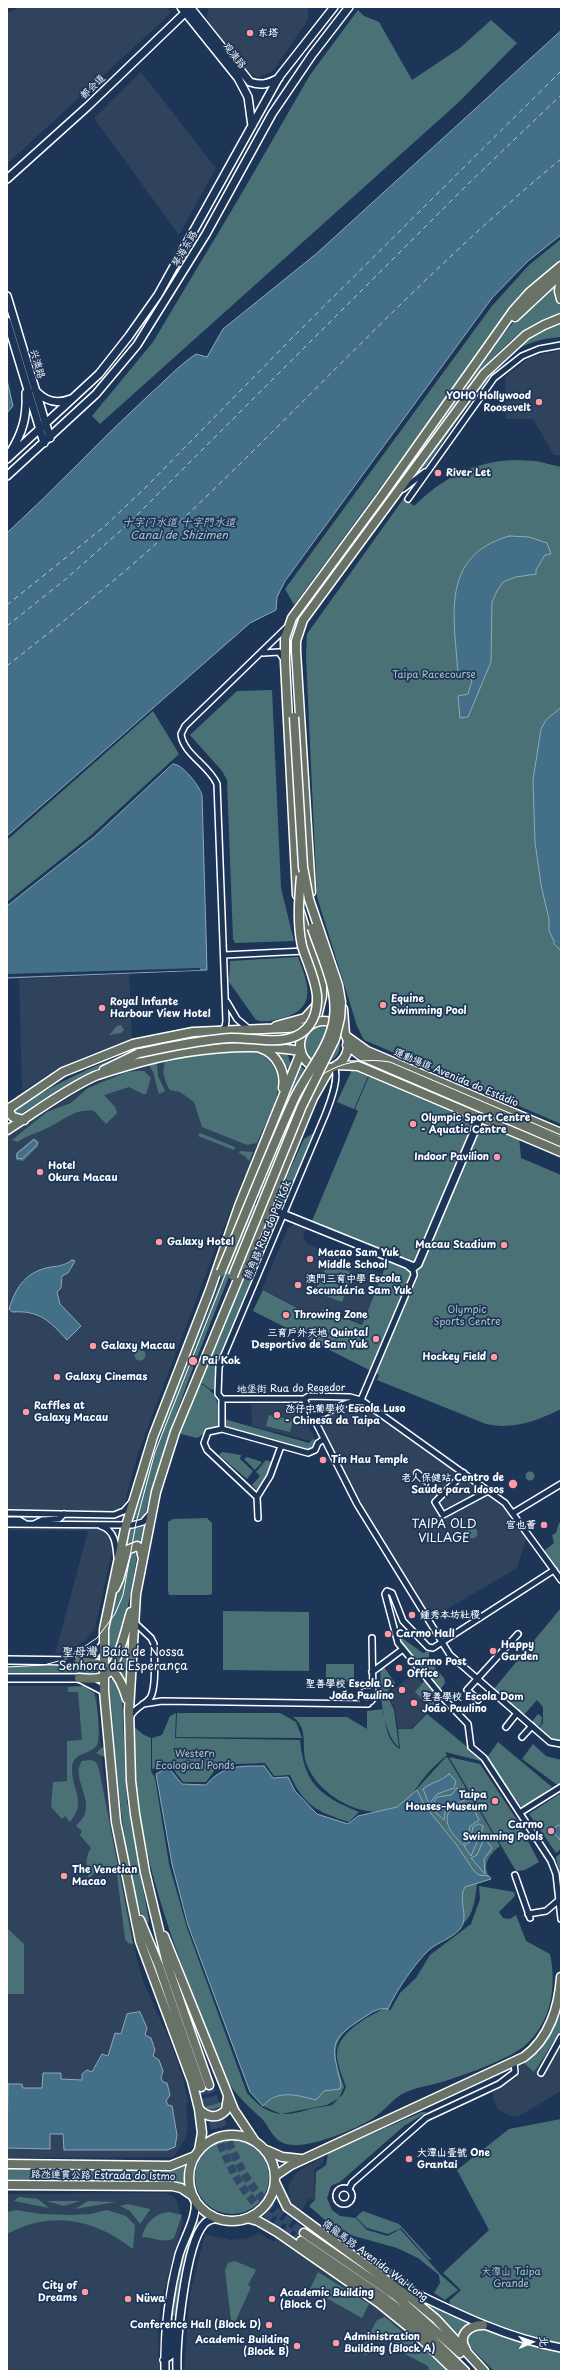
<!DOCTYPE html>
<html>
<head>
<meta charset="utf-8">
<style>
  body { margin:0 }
  #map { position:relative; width:568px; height:2378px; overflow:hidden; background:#1d3557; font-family:"Playpen Sans","LXGW WenKai TC",sans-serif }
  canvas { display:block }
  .frame { position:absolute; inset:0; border:8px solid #fff; pointer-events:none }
  .north { position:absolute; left:512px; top:2322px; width:40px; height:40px; -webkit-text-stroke:3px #1d3557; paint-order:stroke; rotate:88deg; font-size:11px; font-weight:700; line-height:16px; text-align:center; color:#fff }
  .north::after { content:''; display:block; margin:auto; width:14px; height:18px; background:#fff; clip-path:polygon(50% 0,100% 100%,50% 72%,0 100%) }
</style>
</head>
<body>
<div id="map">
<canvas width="568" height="2378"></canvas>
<div class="frame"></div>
<div class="north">北</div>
</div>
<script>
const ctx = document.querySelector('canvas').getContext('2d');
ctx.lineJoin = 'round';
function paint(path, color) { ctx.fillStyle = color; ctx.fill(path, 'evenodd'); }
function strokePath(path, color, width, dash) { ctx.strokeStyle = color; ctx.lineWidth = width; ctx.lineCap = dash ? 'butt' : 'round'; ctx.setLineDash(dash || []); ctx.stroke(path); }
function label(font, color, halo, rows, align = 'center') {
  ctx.font = font + ' "Playpen Sans","LXGW WenKai TC",sans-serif'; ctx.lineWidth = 3.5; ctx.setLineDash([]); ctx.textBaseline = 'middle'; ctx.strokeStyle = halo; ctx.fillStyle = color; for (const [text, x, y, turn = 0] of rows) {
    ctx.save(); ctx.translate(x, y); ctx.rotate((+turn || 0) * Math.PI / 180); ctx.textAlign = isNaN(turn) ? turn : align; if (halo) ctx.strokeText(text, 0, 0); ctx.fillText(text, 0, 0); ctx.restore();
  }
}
paint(new Path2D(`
  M21 7H166L171 13 7 164V13Z
  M208 7H308V20L273 71 258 77 248 73 207 20Z
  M141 72 216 168 179 235 94 118Z
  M561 350V455H554L533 419H506L505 377 529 358Z
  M129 974 132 1040 92 1053 56 1070 22 1091 19 979Z
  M177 1058H268L277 1069 281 1082 277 1098 218 1242 138 1453 113 1546 95 1628 86 1640 72 1649 55 1654 88 1531 7 1530V1135L77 1093 105 1079 149 1064Z
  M294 1224 306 1228 303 1238 307 1244 382 1274 362 1324 322 1308 318 1318 262 1289 288 1228Z
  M296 1403 314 1437 311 1441 252 1426 251 1404Z
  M349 1404H363L369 1408 420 1443 505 1509 527 1537 517 1568 427 1621 403 1582 312 1419Z
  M414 1674 422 1683 425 1680 440 1699 415 1725 408 1729 398 1728 395 1709 387 1694Z
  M7 1686H85L93 1689 97 1697 103 1770 136 1955 143 1981 169 2039 182 2075 188 2102 186 2107 188 2127 186 2137 175 2155 172 2157 7 2158Z
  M561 2002V2091L519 2116H510L498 2109 493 2099V2093L520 2073 519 2065 541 2047 558 2014Z
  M324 2156 323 2163 314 2170 315 2199 313 2201 309 2198 300 2213 290 2200 288 2186 296 2173Z
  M166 2193 176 2199 183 2221 161 2302 158 2328 159 2371H7V2194Z
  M259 2233 274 2242 276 2239 370 2301 401 2325 450 2371H184L190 2294 205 2234 231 2240 249 2238Z`), '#30435c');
paint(new Path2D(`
  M358 10 364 16 379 22 412 80 460 48 491 20 517 43 459 102 100 424 92 416 153 342 239 198 310 75Z
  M561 239V262L524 292 294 605 285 589 492 306 529 265Z
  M556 283C554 295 561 302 561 314 525 322 501 349 477 375L301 617 503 335 517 318Z
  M561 323V337C547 338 532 341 520 348 492 365 447 437 426 466L421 469C426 456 439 443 448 432 478 390 509 339 561 323Z
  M514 460 536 461 561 467V1124L364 1040 357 1026 317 897 306 656 307 634 404 498 414 506C444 477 473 462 514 460Z
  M272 690 281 888 294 941 235 943 233 939 227 780 222 771 190 735 237 691Z
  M153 711 179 754 89 837 7 902V840Z
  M298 957C308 983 318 1008 283 1018 275 1020 264 1023 256 1020L229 982 230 961Z
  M121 1025 124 1030 121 1033 109 1035 117 1026Z
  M304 1045a18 18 0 1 1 36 0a18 18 0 1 1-36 0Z
  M219 1035 287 1036 222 1041 122 1058 67 1085 19 1115 15 1114V1110C78 1068 144 1042 219 1035Z
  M253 1050C299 1072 271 1109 257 1143L247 1145 202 1127 194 1102 180 1092 170 1090C165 1082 160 1068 167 1059L200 1054Z
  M274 1051 288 1055 291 1064 289 1070Z
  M157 1061 158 1076 165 1091 159 1094 153 1072 149 1065Z
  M300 1066 313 1074 261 1200 252 1190V1186Z
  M358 1069 369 1074 354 1109 337 1102 352 1070Z
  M136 1071H144L151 1078 146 1094H143L129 1087 104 1095 115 1107 117 1113 106 1124 94 1111C73 1108 63 1122 45 1129 35 1134 27 1135 18 1142L12 1140 47 1112 71 1103 88 1088 127 1072Z
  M370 1074 519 1137 521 1158 561 1175V1409C537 1421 513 1430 486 1424L377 1380 379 1375 253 1311 263 1290 318 1319 322 1309 362 1325 390 1255 312 1221 358 1111 355 1109Z
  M317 1131 285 1207 274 1204 304 1139Z
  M200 1133 235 1147 234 1150 198 1136Z
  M34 1138 39 1142 38 1146 23 1161 16 1160V1153Z
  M240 1151 253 1152 249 1161 245 1156 239 1153Z
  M252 1203 258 1206C216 1309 173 1410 144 1517L132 1520 167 1415Z
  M273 1219H281L220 1363 217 1388 212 1390 201 1383 264 1229Z
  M327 1263 353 1273 348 1287 322 1277Z
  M320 1278 347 1288 342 1302 315 1292Z
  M134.5 1355a5.5 5.5 0 1 1 11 0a5.5 5.5 0 1 1-11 0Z
  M198 1383C217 1390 220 1406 220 1424L197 1438 177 1433Z
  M269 1415 293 1420 290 1432 266 1426Z
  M224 1419 309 1443 314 1438 316 1444 311 1452 224 1427Z
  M222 1452 241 1455 240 1459 253 1471 247 1479 219 1455Z
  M247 1457 262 1462 255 1470 244 1459Z
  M266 1460 272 1462 266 1479 258 1491 252 1485 260 1476 256 1472Z
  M525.5 1476a4.5 4.5 0 1 1 9 0a4.5 4.5 0 1 1-9 0Z
  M207 1518 212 1523V1594L208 1595H169L168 1591V1522L173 1519Z
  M559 1523H561V1574L544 1551 554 1543 552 1535 556 1533Z
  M144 1524 140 1544 129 1543 124 1548 129 1528Z
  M466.5 1533a5.5 5.5 0 1 1 11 0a5.5 5.5 0 1 1-11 0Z
  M134 1550 137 1555C135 1572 121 1652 110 1660H108C105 1618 115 1590 129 1551Z
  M561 1608V1746L539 1728 543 1723V1707L537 1700 522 1717 493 1690Z
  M223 1611 309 1612V1671L223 1670Z
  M399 1636 423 1653 429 1651V1661L444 1678 445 1683 440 1690 404 1648Z
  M128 1637V1683L116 1666Z
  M326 1664H354V1682H326Z
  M382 1664 395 1683 386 1693 394 1710 399 1747C383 1737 377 1681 382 1664Z
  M7 1666H89L98 1669 96 1672 89 1674 7 1673Z
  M111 1679H114L122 1700 127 1801 149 1921 146 1925 144 1924C123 1857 118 1785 112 1715 112 1706 107 1686 111 1679Z
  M425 1680 440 1699 431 1708 415 1692Z
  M68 1687 83 1686 94 1693C97 1700 101 1739 97 1745 90 1756 72 1751 72 1769 72 1791 87 1801 70 1822L65 1816 62 1819 51 1807 53 1782 67 1781V1741L82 1740 78 1692H68Z
  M383 1709C386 1723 386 1741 400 1749L398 1729H412L427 1714 482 1759 481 1761 445 1752 447 1755C440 1761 433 1767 427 1774 419 1783 413 1795 403 1803 372 1827 319 1797 307 1765 300 1748 310 1729 293 1717H347L367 1729V1711Z
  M176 1713 175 1738 300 1740C304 1784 320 1796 359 1812L349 1822C318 1812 304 1806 290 1775L274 1776 265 1763 235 1764 215 1770 206 1782H183L170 1765 152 1769V1738L162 1735 170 1716Z
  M177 1713H280L296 1722 302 1738 176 1737Z
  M538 1714 542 1717 541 1724 537 1729 530 1724Z
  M133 1726 144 1735 151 1738V1771L155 1778 169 1864 187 1928 247 2093C267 2115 279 2118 307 2110 315 2107 324 2107 332 2105L343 2094 346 2087C342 2075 334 2059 338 2047 345 2028 370 2016 385 2008 375 2009 370 2015 361 2020 328 2040 333 2054 344 2087L339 2098 327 2105 281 2114 263 2106 250 2092 188 1925 172 1864 156 1774 168 1767 182 1784 206 1785C222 1765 239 1766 264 1766L273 1778 288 1777 295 1791 317 1814 348 1824 358 1816 390 1810 403 1804 446 1757 448 1758 500 1846C488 1855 481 1866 491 1879L477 1884C472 1933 460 1920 431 1947 413 1963 398 1986 388 2007L390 2011 400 1993 416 1978 430 1955 471 1924 480 1899 479 1886 514 1892 515 1896 499 1912 503 1918 510 1919 516 1915 526 1941 550 1954C557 1987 551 2025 523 2047 508 2059 470 2073 451 2079 436 2085 418 2086 404 2093 392 2099 384 2112 372 2119 353 2130 308 2150 286 2144 271 2139 270 2126 261 2118 251 2109 235 2094 228 2082 215 2060 207 2029 197 2005 170 1936 146 1866 136 1792 133 1770 134 1748 133 1726Z
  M498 1742 552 1787 525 1806H521L486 1759Z
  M533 1744 546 1756 561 1760V1784H556L522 1759Z
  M105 1745 107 1758 96 1753Z
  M449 1757 480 1764 517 1820 539 1862 525 1870 516 1871Z
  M91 1760 96 1762 99 1769 133 1944 128 1943 125 1939 117 1874C107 1863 99 1869 89 1878 86 1868 85 1856 91 1848L80 1835 82 1831 76 1826C79 1822 84 1818 85 1813 91 1796 71 1776 82 1761Z
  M561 1793V1849L556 1853 529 1814Z
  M561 1853V1881L556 1857Z
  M7 1928 24 1944V1994H7Z
  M561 2013V2030L534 2072 524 2063 539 2052Z
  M222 2102 221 2107 215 2113 206 2110 204 2107Z
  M422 2112H427L404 2126 340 2182 331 2186 327 2198 332 2210 340 2216 356 2218 367 2230 388 2236 400 2229 441 2275 458 2290 445 2300 434 2293 440 2283 439 2275 418 2258 397 2248 354 2236 333 2227 309 2206 315 2200 316 2172 326 2165 328 2153Z
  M561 2119V2371H494L469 2346 466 2340C470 2332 476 2327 480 2318L451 2305 449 2301 461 2290 443 2273 489 2230 457 2170 509 2129Z
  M195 2177a37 37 0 1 1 74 0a37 37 0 1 1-74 0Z
  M184 2166V2185L171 2181 7 2179V2169L168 2170Z
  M19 2197 38 2199 49 2208 14 2201Z
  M46 2201H80L64 2206Z
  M88 2201 116 2202 75 2209Z
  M128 2204 150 2209V2210L140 2224 130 2211 120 2206Z
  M16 2210 41 2214 70 2215 90 2214 107 2210 126 2216 135 2225 133 2249C94 2219 52 2210 7 2234V2212Z
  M363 2211 399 2224 432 2260 428 2259 401 2228 388 2234 367 2228 356 2217Z
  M169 2212 182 2215 174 2238C163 2244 153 2237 142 2237 145 2223 155 2213 169 2212Z
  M195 2218 200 2222 191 2251 177 2316 169 2315 184 2250Z
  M365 2249 423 2292C409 2290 373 2264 364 2253Z
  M235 2261 256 2270 248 2285 251 2287 232 2329 225 2270 228 2263Z
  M318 2272 369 2304 362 2318 310 2289Z
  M425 2301 469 2322 459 2337 426 2305Z
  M385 2317 446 2369 447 2371H429L428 2366 403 2353 405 2348 377 2334 366 2356 361 2350 377 2320Z`), '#4a7276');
const water = new Path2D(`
  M561 31V235L528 261 492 298 285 581 277 597 276 610 250 623 7 836V533C56 488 101 439 150 394 165 381 179 365 196 354L207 357 223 329 316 254Z
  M7 380 13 406 7 413Z
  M509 536 529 537 547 543 551 554 545 555 536 570V574L516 577 503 582 497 591 492 602 491 662 468 717 460 718 458 696 468 694 472 680 458 673C454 616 440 556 509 536Z
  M561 708V951L554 944V941L549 931V919L541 885 535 842 533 780 541 729 546 720Z
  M173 764C182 763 200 787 202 795L207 970 7 978V906L94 837Z
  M34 1140 37 1142V1145L22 1159 17 1158V1154Z
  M72 1260 75 1261 68 1273 62 1276 61 1288 57 1292 60 1304 81 1326 67 1340C50 1321 39 1310 12 1312L9 1309C16 1286 27 1271 51 1267 59 1266 66 1265 72 1260Z
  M264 1766 273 1778 288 1777 295 1791 317 1814 348 1824 358 1816 397 1807 417 1790 425 1806 456 1844 474 1871 479 1875 489 1876 491 1879 465 1887C457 1900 470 1917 460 1929 451 1939 438 1942 429 1950 415 1963 396 1991 388 2009 378 2007 371 2013 363 2018 327 2041 332 2046 341 2085L340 2089 324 2091 316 2100C297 2095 277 2089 263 2106L250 2092 188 1925 172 1864 156 1774 168 1767 182 1784 206 1785C223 1765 239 1766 264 1766Z
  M449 1774 456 1781 454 1788 437 1794 429 1804 423 1789C431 1782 441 1782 449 1774Z
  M457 1788 461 1794H465V1800L448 1808 445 1812 444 1820 433 1810 432 1805 437 1797 451 1795Z
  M465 1806 475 1811 479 1820 470 1826 467 1840 463 1845C454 1836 441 1823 450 1810Z
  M479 1824 483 1826V1828L471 1856 464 1846 470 1842 473 1827Z
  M559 1825 561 1827 560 1840 552 1830Z
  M486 1840 492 1848 484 1859 485 1874 471 1858 477 1855 483 1841Z
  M140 2012 147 2028 145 2035 151 2038 155 2050 153 2056 159 2060 163 2071 161 2078 163 2082 167 2083 170 2095 166 2101 168 2105 172 2106 177 2135 175 2147 167 2150H64L63 2134H50V2149L7 2148 8 2084H22L23 2088H42L43 2073H61V2079L82 2080V2074L87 2070 92 2072 102 2054 108 2056 115 2033 121 2034 127 2014Z`);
paint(water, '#436f88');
strokePath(water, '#8ea9b8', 1);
paint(new Path2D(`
  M200 968V970L7 977V974Z`), '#1d3557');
strokePath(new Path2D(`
  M7 605 105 526 146 487 294 336 561 71
  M7 626 67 578 127 525 468 184 561 95
  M7 666C58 625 111 585 159 541 295 416 417 277 561 159`), '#b4c5cf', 1, [5, 4]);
strokePath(new Path2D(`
  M209 2085C223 2125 233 2166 262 2198 274 2211 289 2222 304 2233
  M201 2087C215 2127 226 2172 256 2204 270 2218 286 2229 301 2241`), '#344968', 8, [8, 4]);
const street = new Path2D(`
  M403 489 425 472
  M408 499 494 378 522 356 539 349 561 345
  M263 653 279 652 283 658
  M224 955 304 951
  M227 1002 237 1019 249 1029
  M221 1030 225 1027 226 1021 217 784C209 765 183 754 181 734L185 726 286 628
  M222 1399H304L309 1396 350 1397 361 1400 505 1503 561 1580
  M222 1399 218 1394 219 1367 326 1113C330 1102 340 1078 334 1066
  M304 1399 357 1504 450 1655 550 1742 561 1744
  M361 1400 414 1275 413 1270 409 1267
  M311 1414C324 1420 343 1398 361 1402
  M222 1429V1399
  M417 1473 442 1495
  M464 1473 435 1502 443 1515 488 1491
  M257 1497 207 1450 204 1443 208 1432 222 1429 308 1453 315 1450 318 1443 324 1439
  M7 1513 114 1515 124 1511 131 1503
  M513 1513 561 1484
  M258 1518 257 1497 270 1476 281 1446
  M7 1520H19L26 1524
  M7 1524 132 1525 143 1522 150 1514
  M34 1524 42 1520 59 1519 64 1514
  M101 1526C115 1530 116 1545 117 1557
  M554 1570 433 1648 428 1647 403 1621 392 1593 387 1591 385 1594 398 1643 444 1699 468 1724 471 1747 484 1758 551 1861 556 1874 561 1919
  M372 1638 373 1696
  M372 1672 403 1649
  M361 1697a6 6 0 1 1 12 0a6 6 0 1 1-12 0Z
  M478 1700 467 1690 518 1634
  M143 1704 162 1701 368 1704
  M130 1718C134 1707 144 1706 150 1698 157 1688 154 1656 154 1644L151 1638 134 1622
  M506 1727 517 1713
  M522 1737 532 1726
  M521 1812 561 1787
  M515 1875 530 1918
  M528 1914 546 1911 559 1900
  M541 2073 561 2037
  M336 2196a8 8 0 1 1 16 0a8 8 0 1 1-16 0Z
  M349 2189 352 2183 426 2118 499 2084 515 2072 514 2063`);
const secondary = new Path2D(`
  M181 7 238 78 248 97 252 126
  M190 7 250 82C262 86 268 84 279 78
  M7 179 87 107 191 7
  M7 296 50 438
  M7 321 44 443
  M35 390C45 401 56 405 71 399
  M10 453C23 432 27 417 26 393
  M7 459 99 374 129 336 158 295 279 77 334 7
  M7 476 96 394 137 345 206 234 272 114 312 55 349 7
  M264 1216 269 1211H275L414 1267 418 1264 480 1118
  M7 1660 79 1661 92 1657 103 1645
  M7 1678H79L104 1691
  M394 2283C448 2309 501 2337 561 2348
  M164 2360 171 2355 173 2328 179 2324
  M165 2371C164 2332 169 2293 179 2255 184 2238 198 2217 195 2199
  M177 2371C176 2342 185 2245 204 2224 207 2220 212 2219 217 2218`);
const primary = new Path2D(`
  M561 279 559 291 561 299
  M515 317 561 274
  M311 892 296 651V641L303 620 484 374 526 335 544 325 561 318
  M297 895 285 662V638L292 618 381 497 513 311 530 292 561 266
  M300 912 322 984V996L318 1013
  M343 1009 345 1034
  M300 1045a24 24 0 1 1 48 0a24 24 0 1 1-48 0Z
  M276 1026 305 1018 316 1006
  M346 1036 367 1051 561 1133
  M347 1045 361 1056 561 1142
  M260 1048C276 1053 286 1071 283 1088
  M337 1065 358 1066 561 1152
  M104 1070 139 1053
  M11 1107 9 1112 13 1117 24 1120
  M7 1110 63 1072 133 1044 193 1032 308 1027
  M7 1130C36 1112 64 1090 95 1076 105 1072 117 1069 127 1066 184 1049 242 1042 301 1051
  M115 1588 119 1579 127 1550 137 1546 141 1549 142 1555
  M79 1661C110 1664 118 1669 127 1699
  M79 1678C87 1679 97 1680 104 1676 118 1668 126 1627 131 1612
  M140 1920 159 1966 201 2087
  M164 1936 228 2095 234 2110 254 2140
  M209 2085 167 1964 145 1872 135 1814 131 1781 129 1710 136 1594 156 1492 175 1432 313 1098 330 1068
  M199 2109C207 2118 218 2119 226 2110L228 2097
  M189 2178a43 43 0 1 1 86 0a43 43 0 1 1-86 0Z
  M199 2150 202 2133 199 2109 192 2081 140 1941 116 1822 104 1691V1629L125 1529 153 1437 210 1290 239 1206 301 1052
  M266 2150 282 2157 301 2159
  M7 2164 170 2166 195 2156
  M275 2176 291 2165 524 2057C549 2039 559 2007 561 1977
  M275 2182 287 2207 412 2299 436 2319 484 2371
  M7 2185 172 2186 181 2188 193 2196
  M247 2218 258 2221 277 2232 379 2303 411 2329 455 2371
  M304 2233 396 2296 460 2353
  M301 2241 383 2297 415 2322 465 2371
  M466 2350C457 2336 468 2325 483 2325`);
strokePath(street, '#fff', 8);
strokePath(secondary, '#fff', 10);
strokePath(primary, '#fff', 11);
strokePath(street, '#1d3557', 5);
strokePath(secondary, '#1d3557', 7);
strokePath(primary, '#697266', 8);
strokePath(new Path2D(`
  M7 1667 44 1665 66 1659 97 1638 115 1614 123 1595 136 1523 155 1452 290 1111C311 1072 347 1055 390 1062L561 1135`), '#fff', 1);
const primaryBridge = new Path2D(`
  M139 1053C169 1047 199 1040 230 1038 250 1037 277 1045 296 1036 312 1029 318 1012 317 995 315 978 307 962 302 946 297 923 299 899 301 876
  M221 1272C245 1215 268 1156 294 1099 306 1073 330 1048 334 1018 338 988 321 956 312 928
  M233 1276 302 1106 335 1039 340 1018 341 1002 338 985 309 899 303 867 294 717`);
strokePath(primaryBridge, '#fff', 11, []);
strokePath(primaryBridge, '#697266', 8);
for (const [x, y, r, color] of [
  [250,33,4,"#ff9aa2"],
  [539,402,4,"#ff9aa2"],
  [438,473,4,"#ff9aa2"],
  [383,1005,4,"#ff9aa2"],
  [102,1008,4,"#ff9aa2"],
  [413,1124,4,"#ff9aa2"],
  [497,1157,4,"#ff9aa2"],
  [40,1172,4,"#ff9aa2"],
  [159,1242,4,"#ff9aa2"],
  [504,1245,4,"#ff9aa2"],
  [310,1259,4,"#ff9aa2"],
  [298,1285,4,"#ff9aa2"],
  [286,1315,4,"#ff9aa2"],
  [376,1339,4,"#ff9aa2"],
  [93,1346,4,"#ff9aa2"],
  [494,1357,4,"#ff9aa2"],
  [193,1361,5,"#ff9aa2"],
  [57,1377,4,"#ff9aa2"],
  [26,1412,4,"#ff9aa2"],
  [277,1415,4,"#ff9aa2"],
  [323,1460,4,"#ff9aa2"],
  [513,1484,5,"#ff9aa2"],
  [544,1525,4,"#ff9aa2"],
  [412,1615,4,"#ff9aa2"],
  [388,1634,4,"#ff9aa2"],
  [493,1651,4,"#ff9aa2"],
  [399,1668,4,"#ff9aa2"],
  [402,1690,4,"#ff9aa2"],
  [414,1703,4,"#ff9aa2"],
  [495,1801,4,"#ff9aa2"],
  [551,1831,4,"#ff9aa2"],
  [64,1876,4,"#ff9aa2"],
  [409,2159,4,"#ff9aa2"],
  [85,2292,4,"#ff9aa2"],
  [128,2299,4,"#ff9aa2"],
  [272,2299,4,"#ff9aa2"],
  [269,2325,4,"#ff9aa2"],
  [336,2343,4,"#ff9aa2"],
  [297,2346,4,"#ff9aa2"]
]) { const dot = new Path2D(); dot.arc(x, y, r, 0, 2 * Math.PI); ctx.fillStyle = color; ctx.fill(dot); strokePath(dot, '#1d3557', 1.5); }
label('bold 10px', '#fff', '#1d3557', [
  ["东塔",258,33],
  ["YOHO Hollywood",531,396,"right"],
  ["Roosevelt",531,408,"right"],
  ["River Let",446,473],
  ["Equine",391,999],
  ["Swimming Pool",391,1011],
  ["Royal Infante",110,1002],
  ["Harbour View Hotel",110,1014],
  ["Olympic Sport Centre",421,1118],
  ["- Aquatic Centre",421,1130],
  ["Indoor Pavilion",489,1157,"right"],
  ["Hotel",48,1166],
  ["Okura Macau",48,1178],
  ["Galaxy Hotel",167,1242],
  ["Macau Stadium",496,1245,"right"],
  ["Macao Sam Yuk",318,1253],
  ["Middle School",318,1265],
  ["澳門三育中學 Escola",306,1279],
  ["Secundária Sam Yuk",306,1291],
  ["Throwing Zone",294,1315],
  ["三育戶外天地 Quintal",368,1333,"right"],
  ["Desportivo de Sam Yuk",368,1345,"right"],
  ["Galaxy Macau",101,1346],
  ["Hockey Field",486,1357,"right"],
  ["Pai Kok",202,1361],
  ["Galaxy Cinemas",65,1377],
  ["Raffles at",34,1406],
  ["Galaxy Macau",34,1418],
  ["氹仔中葡學校 Escola Luso",285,1409],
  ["- Chinesa da Taipa",285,1421],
  ["Tin Hau Temple",331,1460],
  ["老人保健站 Centro de",504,1478,"right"],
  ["Saúde para Idosos",504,1490,"right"],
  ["官也薈",536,1525,"right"],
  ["鍾秀本坊社稷",420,1615],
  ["Carmo Hall",396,1634],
  ["Happy",501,1645],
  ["Garden",501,1657],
  ["Carmo Post",407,1662],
  ["Office",407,1674],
  ["聖善學校 Escola D.",394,1684,"right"],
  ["João Paulino",394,1696,"right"],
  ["聖善學校 Escola Dom",422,1697],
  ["João Paulino",422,1709],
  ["Taipa",487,1795,"right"],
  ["Houses–Museum",487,1807,"right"],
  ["Carmo",543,1825,"right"],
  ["Swimming Pools",543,1837,"right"],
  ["The Venetian",72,1870],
  ["Macao",72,1882],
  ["大潭山壹號 One",417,2153],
  ["Grantai",417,2165],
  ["City of",77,2286,"right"],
  ["Dreams",77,2298,"right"],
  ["Academic Building",280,2293],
  ["(Block C)",280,2305],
  ["Nüwa",136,2299],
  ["Conference Hall (Block D)",261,2325,"right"],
  ["Administration",344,2337],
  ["Building (Block A)",344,2349],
  ["Academic Building",289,2340,"right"],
  ["(Block B)",289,2352,"right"]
], 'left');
label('10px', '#fff', '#1d3557', [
  ["观澳路",234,56,51],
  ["都会道",93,87,-44],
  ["琴海东路",185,249,-59],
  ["兴澳路",37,364,74],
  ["運動場道 Avenida do Estádio",456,1078,23],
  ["排角路 Rua do Pai Kok",268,1230,-67],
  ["地堡街 Rua do Regedor",291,1389,-1],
  ["路氹連貫公路 Estrada do Istmo",103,2176,1],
  ["偉龍馬路 Avenida Wai Long",375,2261,37]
]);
label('10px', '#aec0c1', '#1d3557', [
  ["Taipa Racecourse",434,675],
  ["Olympic",467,1310],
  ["Sports Centre",467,1322],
  ["Western",195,1754],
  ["Ecological Ponds",195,1766],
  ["大潭山 Taipa",511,2272],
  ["Grande",511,2284]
]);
label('italic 11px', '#b4c5cf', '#1d3557', [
  ["十字门水道 十字門水道",179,523],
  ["Canal de Shizimen",179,536]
]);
label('12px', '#fff', '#1d3557', [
  ["TAIPA OLD",444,1525],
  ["VILLAGE",444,1539],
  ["聖母灣 Baía de Nossa",123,1653],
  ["Senhora da Esperança",123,1667]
]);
</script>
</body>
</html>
